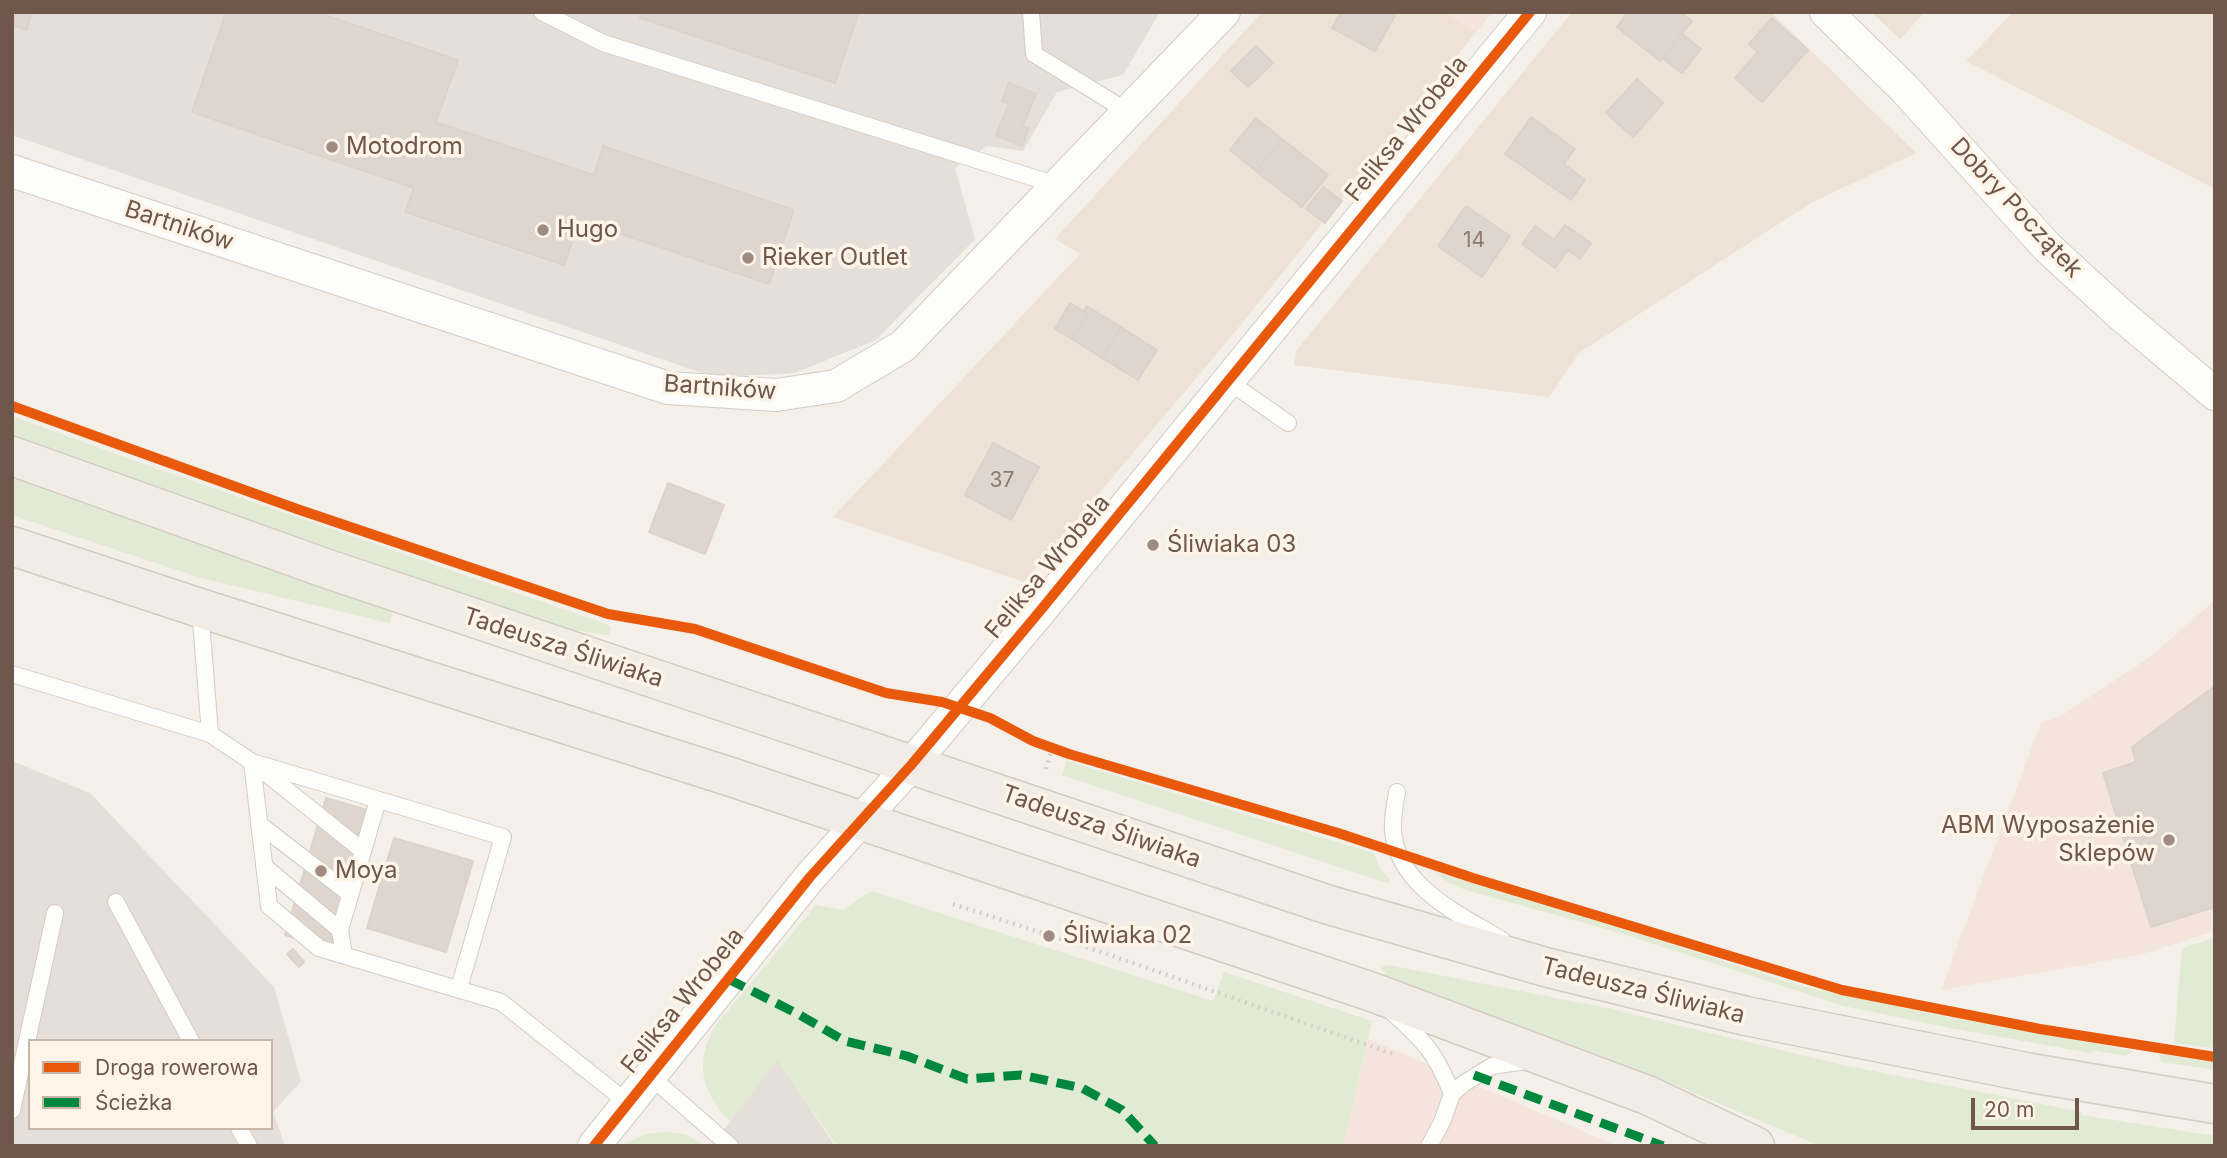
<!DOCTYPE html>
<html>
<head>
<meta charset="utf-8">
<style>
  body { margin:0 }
  #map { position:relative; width:2227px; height:1158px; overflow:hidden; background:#f4efe8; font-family:Inter,sans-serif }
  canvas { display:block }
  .frame { position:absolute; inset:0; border:14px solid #70574b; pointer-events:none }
  .legend { position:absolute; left:28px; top:1039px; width:245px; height:91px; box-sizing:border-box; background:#fef5e8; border:2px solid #c5b6a9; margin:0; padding:9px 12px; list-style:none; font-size:21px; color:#70574b }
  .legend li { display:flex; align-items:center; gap:14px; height:35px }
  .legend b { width:35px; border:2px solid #c5b6a9 }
  .scale { position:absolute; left:1971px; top:1098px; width:108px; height:32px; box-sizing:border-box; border:4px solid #70574b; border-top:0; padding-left:9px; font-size:21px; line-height:24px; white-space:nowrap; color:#70574b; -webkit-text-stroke:5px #fef5e8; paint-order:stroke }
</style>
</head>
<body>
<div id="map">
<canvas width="2227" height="1158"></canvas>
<div class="frame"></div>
<ul class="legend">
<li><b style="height:9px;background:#e8590c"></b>Droga rowerowa</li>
<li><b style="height:9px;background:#00873e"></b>Ścieżka</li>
</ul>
<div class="scale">20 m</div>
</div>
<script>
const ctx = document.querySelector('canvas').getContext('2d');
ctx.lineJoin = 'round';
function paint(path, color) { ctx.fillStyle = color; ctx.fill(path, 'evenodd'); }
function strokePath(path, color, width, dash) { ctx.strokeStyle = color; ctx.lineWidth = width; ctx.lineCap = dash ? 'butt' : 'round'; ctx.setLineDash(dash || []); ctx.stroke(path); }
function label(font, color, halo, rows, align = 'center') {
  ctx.font = font + ' Inter,sans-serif'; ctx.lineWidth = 7; ctx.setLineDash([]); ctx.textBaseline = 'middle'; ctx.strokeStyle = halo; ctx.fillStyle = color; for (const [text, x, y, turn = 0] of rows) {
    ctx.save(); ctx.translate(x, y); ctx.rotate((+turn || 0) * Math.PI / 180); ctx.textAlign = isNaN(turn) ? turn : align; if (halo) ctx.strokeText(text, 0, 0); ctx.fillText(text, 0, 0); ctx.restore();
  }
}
paint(new Path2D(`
  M1262 12H1441L1477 31 1230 338 1024 582 833 517 1080 254 1055 239Z
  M1572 12H1771L1916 153 1811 203 1579 353 1549 397 1294 365 1296 351Z
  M1871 12H1925L1900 39Z
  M2013 12H2215V189L1966 61Z`), '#ede2d5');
paint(new Path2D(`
  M1441 12H1493L1477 31Z
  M2215 600V931L2139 955 1941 990 2041 723 2061 716 2150 657Z
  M1368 1039 1617 1146H1343Z`), '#f4e4dc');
paint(new Path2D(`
  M12 12H1160L1123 75 1057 92 1023 151 987 146 955 168 975 239 876 340 795 373 713 377 12 135Z
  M12 761 90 793 274 987 301 1081 273 1112 285 1146H12ZM30 1041H271V1128H30Z
  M777 1059 835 1146H712L730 1122Z`), '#e6dfd9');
paint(new Path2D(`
  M12 416 135 461 609 625 611 628 609 635 566 629 128 478 12 435Z
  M12 477 393 612 389 623 201 578 12 515Z
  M1067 761 1374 853 1379 867 1390 880V884L1062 775Z
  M1434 872 1610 925 1805 987 1947 1017 2134 1051 2126 1056 2092 1050 2091 1053 1950 1028 1844 1006 1620 933 1466 890 1449 883Z
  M871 891 1213 1001 1224 972 1372 1021 1343 1146H837L777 1060 730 1122C702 1091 693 1063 716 1025L816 905 843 910Z
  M2215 938V1048L2174 1043 2182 948Z
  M1388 965 1607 1008 1843 1065 2082 1112V1115L2215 1136V1146H1820L1635 1068 1385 976V972L1380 968Z
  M2158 1054 2215 1062V1070L2162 1062Z
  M665 1132 685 1134 706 1146H620L646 1134Z`), '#e1ead3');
const building = new Path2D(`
  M12 12H32L27 30 12 25Z
  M226 12H316L458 60 436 122 594 175 603 146 794 210 769 284 580 220 564 265 405 212 414 188 192 112Z
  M642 12H859L835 83 640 18Z
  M1341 12H1397L1375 51 1332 28Z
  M1628 12H1680L1692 21 1660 61 1617 27Z
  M1772 18 1808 50 1762 102 1735 78 1758 52 1749 44Z
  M1682 34 1701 49 1682 73 1662 58Z
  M1256 46 1273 63 1248 87 1231 71Z
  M1637 79 1663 103 1633 137 1606 113Z
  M1009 83 1036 94 1023 126 1029 128 1022 146 996 135 1009 104 1002 101Z
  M1531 117 1575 149 1564 164 1585 180 1571 200 1505 154Z
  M1256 118 1282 139 1256 171 1230 150Z
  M1282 139 1328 175 1302 207 1256 171Z
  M1323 187 1342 201 1325 223 1306 209Z
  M1466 206 1510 236 1482 277 1438 246Z
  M1565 225 1591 243 1580 259 1568 250 1555 268 1522 244 1535 226 1554 240Z
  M1070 303 1088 314 1072 339 1055 329Z
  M1087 306 1121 327 1102 358 1072 339 1088 314 1084 311Z
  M1121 327 1157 350 1138 380 1102 358Z
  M993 443 1039 467 1011 520 965 495Z
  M668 483 724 505 705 554 649 532Z
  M2215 686V907L2151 927 2103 773 2136 762 2132 747Z
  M326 798 370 811 330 948 285 935Z
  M394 838 473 861 446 952 367 928Z
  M293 949 304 962 299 967 287 954Z`);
paint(building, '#ded5ce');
strokePath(building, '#ddd2cb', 2);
const service = new Path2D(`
  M542 12 603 43 1057 185
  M1031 12 1034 54 1130 113
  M1228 381 1288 423
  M200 608 210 734
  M12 674 210 734 252 762 269 906 319 948 501 1002 628 1103
  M1397 792C1395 805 1392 818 1393 831 1398 887 1459 914 1502 940
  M259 824 350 894
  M363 851 252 762 503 837 459 988
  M264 866 340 930
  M116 902 191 1041
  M344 955 340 930 378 800
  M1393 1013C1425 1042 1436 1053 1452 1094
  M650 1076 730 1146
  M12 1110 55 913
  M239 1128 249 1146
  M1429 1146 1442 1122 1452 1094 1463 1084 1492 1066 1526 1061`);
const minor = new Path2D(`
  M1826 12 1904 88 2047 247 2120 314 2215 394
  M12 171 668 388 776 395 836 386 903 346 1224 12
  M594 1146 810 877 912 764 1040 611 1530 12`);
const primary = new Path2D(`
  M12 456 325 568 1329 905 1549 968 1746 1016 2031 1073 2215 1104
  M12 546 200 608 731 777 1372 992 1647 1095 1755 1146`);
strokePath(service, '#d3ccc6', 18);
strokePath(minor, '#d3ccc6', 34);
strokePath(primary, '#d3cbc5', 41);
strokePath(new Path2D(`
  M1046 769 1052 748
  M953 904 1107 954 1396 1055`), '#d5cfca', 4.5, [2, 5]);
strokePath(service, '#fdfdfc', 16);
strokePath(minor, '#fdfdfc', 32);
strokePath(primary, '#f1ece5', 38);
strokePath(new Path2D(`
  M728 979 798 1014 845 1041 907 1056 967 1079 1021 1075 1082 1088 1122 1110 1155 1146
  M1474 1075 1663 1146`), '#00873e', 9, [18, 9]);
strokePath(new Path2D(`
  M12 406 297 509 608 614 695 629 886 693 942 702 990 718 1033 741 1069 754 1338 833 1473 878 1842 990 2040 1029 2215 1057
  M594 1146 810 877 912 764 1040 611 1530 12`), '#e8590c', 10);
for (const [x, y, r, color] of [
  [332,147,7,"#9e8c82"],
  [543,230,7,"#9e8c82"],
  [748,258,7,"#9e8c82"],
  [1153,545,7,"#9e8c82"],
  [2169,840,7,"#9e8c82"],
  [321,871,7,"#9e8c82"],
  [1049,936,7,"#9e8c82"]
]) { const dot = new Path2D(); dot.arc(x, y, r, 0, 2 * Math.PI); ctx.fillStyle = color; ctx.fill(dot); strokePath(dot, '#fef5e8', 2.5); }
label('21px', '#8e796e', null, [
  ["14",1474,241],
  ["37",1002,481]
]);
label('24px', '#70574b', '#fef5e8', [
  ["Feliksa Wrobela",1407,129,-51],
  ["Dobry Początek",2016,208,47],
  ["Bartników",179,226,18],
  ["Bartników",720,388,4],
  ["Feliksa Wrobela",1048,567,-50],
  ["Tadeusza Śliwiaka",563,648,18],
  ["Tadeusza Śliwiaka",1101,827,19],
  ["Tadeusza Śliwiaka",1643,991,14],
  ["Feliksa Wrobela",683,1001,-51]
]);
label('24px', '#70574b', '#fef5e8', [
  ["Motodrom",346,147],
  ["Hugo",557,230],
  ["Rieker Outlet",762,258],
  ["Śliwiaka 03",1167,545],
  ["ABM Wyposażenie",2155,826,"right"],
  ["Sklepów",2155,854,"right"],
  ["Moya",335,871],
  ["Śliwiaka 02",1063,936]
], 'left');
</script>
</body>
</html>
